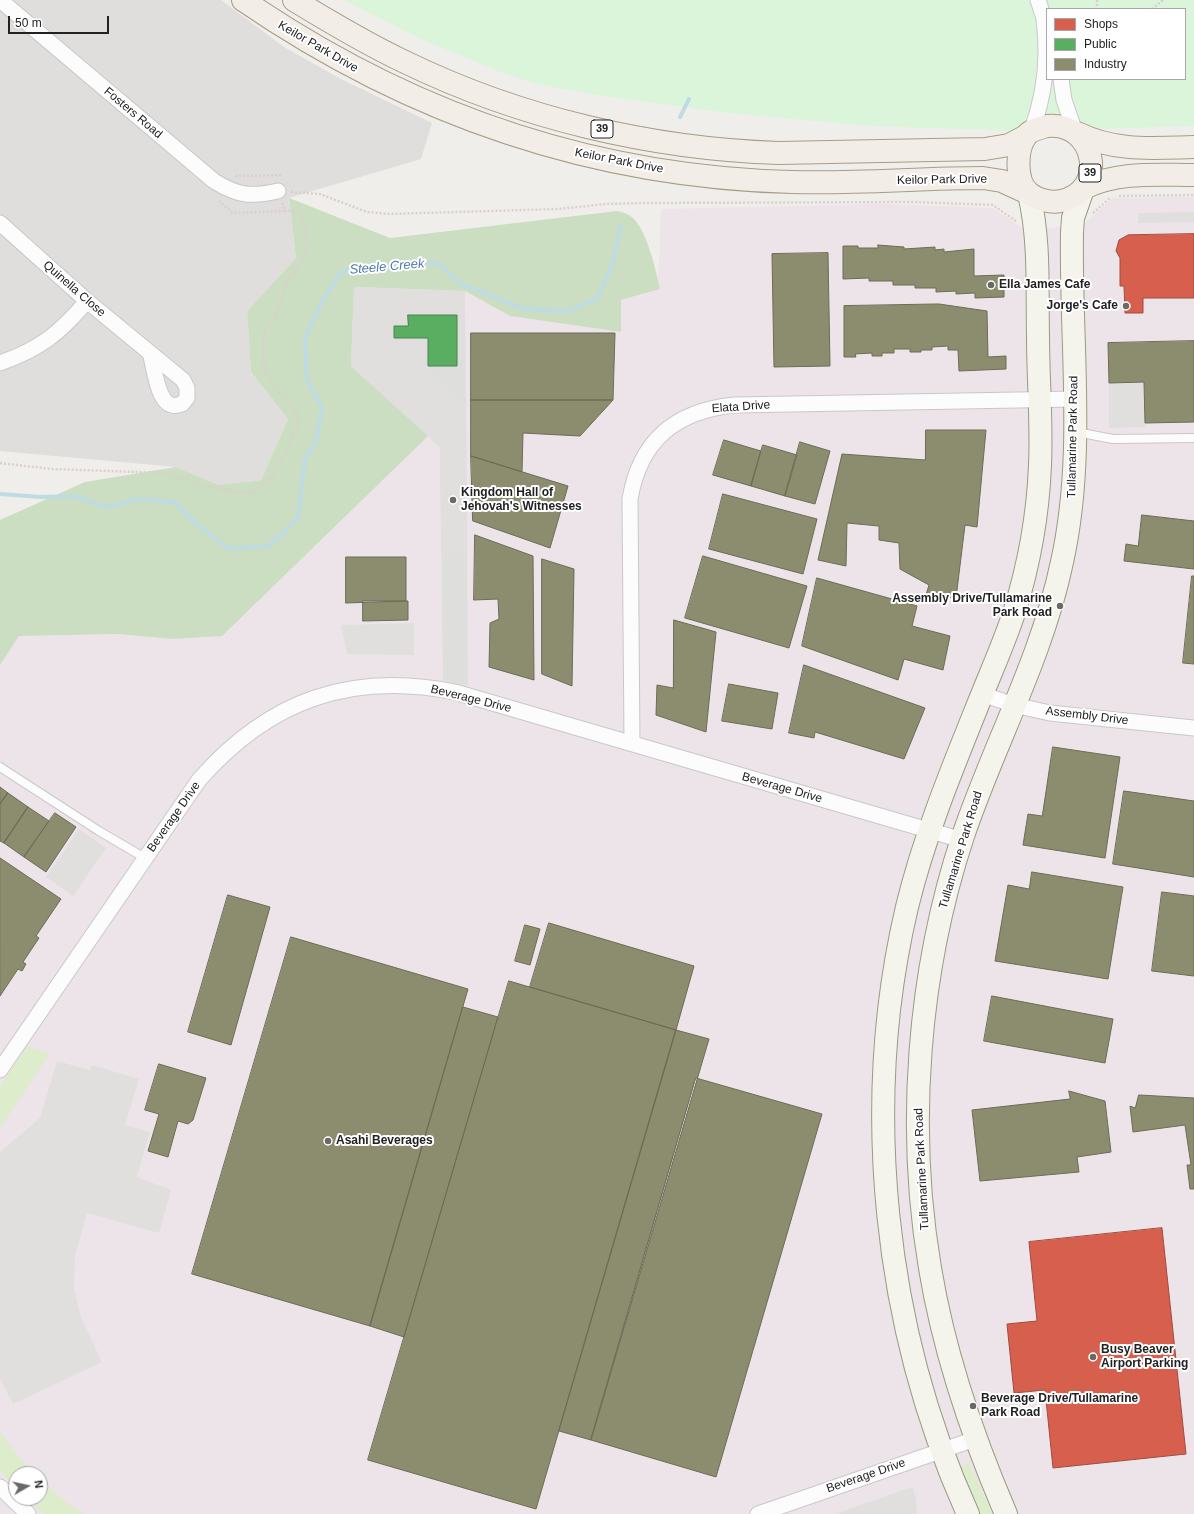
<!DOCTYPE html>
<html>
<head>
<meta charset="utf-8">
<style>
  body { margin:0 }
  #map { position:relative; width:1194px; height:1514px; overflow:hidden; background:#f0eeeb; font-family:Arial,sans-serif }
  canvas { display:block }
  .legend { position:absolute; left:1046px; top:8px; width:140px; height:72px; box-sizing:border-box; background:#fff; border:1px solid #a7a7a7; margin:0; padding:5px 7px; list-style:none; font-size:12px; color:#222 }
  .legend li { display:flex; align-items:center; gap:8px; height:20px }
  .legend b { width:20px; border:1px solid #a7a7a7 }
  .north { position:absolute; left:8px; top:1466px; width:40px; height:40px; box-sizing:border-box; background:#fff; border:1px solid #a7a7a7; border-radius:50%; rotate:81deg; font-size:11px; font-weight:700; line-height:16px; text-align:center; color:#222 }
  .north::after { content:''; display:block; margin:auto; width:14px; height:18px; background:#6a6968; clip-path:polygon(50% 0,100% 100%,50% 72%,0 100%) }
  .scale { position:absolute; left:8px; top:16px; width:101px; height:18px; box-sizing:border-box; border:2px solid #222; border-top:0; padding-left:5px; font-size:12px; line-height:14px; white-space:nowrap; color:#222; -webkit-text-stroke:3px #fff; paint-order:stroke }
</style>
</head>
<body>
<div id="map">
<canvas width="1194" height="1514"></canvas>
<ul class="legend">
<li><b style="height:11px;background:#d6604d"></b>Shops</li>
<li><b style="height:11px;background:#5aae61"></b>Public</li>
<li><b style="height:11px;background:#8c8c6e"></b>Industry</li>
</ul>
<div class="north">N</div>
<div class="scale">50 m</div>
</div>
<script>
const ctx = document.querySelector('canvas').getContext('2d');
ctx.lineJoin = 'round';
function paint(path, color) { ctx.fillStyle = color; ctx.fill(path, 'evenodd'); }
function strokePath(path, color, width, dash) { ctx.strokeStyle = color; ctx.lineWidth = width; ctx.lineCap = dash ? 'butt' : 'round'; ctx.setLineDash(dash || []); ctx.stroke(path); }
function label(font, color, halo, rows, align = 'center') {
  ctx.font = font + ' Arial,sans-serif'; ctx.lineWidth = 4; ctx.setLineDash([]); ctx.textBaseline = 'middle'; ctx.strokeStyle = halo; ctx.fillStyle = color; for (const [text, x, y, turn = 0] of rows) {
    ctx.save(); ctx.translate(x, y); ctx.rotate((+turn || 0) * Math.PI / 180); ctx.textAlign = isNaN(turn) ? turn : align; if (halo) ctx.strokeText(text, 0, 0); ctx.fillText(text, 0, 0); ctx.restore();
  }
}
paint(new Path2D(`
  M0 0H221L284 47 341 79 432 123 421 159 289 198 296 258 247 311 251 372 288 419 261 480 219 485 176 467 0 451Z`), '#dfdedc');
paint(new Path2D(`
  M1194 197V1514H0V665L19 636 118 634 172 639 465 291 510 316 621 332V300L660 289 658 280 661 209 881 204 993 208 1025 230 1083 225 1112 198ZM16 1474H40V1498H16Z`), '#ede4e9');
paint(new Path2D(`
  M354 287 465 291 468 686 443 680 440 447 351 366Z`), '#dededc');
paint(new Path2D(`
  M27 1047 50 1053 0 1128V1086Z
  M0 1432 23 1462 35 1474H16V1489L0 1471Z
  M967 1464 971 1467 992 1514H976L960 1469 964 1465Z
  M40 1479 67 1503 84 1514H44L26 1498H40Z`), '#ddeccb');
paint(new Path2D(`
  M289 198 390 238 617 211C623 212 629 214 634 219 647 232 656 270 660 289L621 300V332L510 316 465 291 354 287 351 366 428 436 222 636 172 639 118 634 19 636 0 665V520L85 482 176 467 219 485 261 480 288 419 251 372 247 311 296 258Z`), '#cbdec1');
paint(new Path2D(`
  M344 0H1194V126L1093 129 1081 121 1072 117 1053 115 1043 117 1017 131 870 126 736 114 603 96 537 84 498 71 421 39ZM1047 9H1185V79H1047Z`), '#daf5da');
paint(new Path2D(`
  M1194 212V222L1138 223V213Z
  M354 287 465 291V315L408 316V326H394V338H428V366L466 402 467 553 441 554 440 447 351 366Z
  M1144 382 1145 427 1109 428V383Z
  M414 623V655L347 654 341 625Z
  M79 829 106 848 73 896 46 877Z
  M57 1061 90 1070 92 1065 139 1079 125 1125 150 1132 137 1177 171 1190 159 1233 87 1213 75 1256 74 1288 81 1318 102 1362 13 1404 0 1379V1152L40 1118Z
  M912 1487 916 1498 917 1514H835Z`), '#e0dfde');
const shops = new Path2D(`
  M1194 234V298H1143V313H1125L1124 286H1120V258L1116 251 1119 240 1128 235Z
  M1162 1228 1186 1454 1053 1468 1045 1390 1014 1393 1007 1324 1037 1321 1029 1242Z`);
paint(shops, '#d6604d');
strokePath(shops, '#a04d40', 1);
const public = new Path2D(`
  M408 315H457V366H428V338H394V326H408Z`);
paint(public, '#5aae61');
strokePath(public, '#49844e', 1);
const industry = new Path2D(`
  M878 245 904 247V249L935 247V250L944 249V252L974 249V276L1004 275V297L975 298V293L956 294V291L936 292V288H915V285H893V281H869V278L843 279V246H858V248H878Z
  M828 253 830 366 774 367 772 254Z
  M939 304 987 311 988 357 1006 356V369L959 371 958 350H948V346L932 347V350H921V352H910V349H894V353H882V356H872V353L855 354 856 357H844V306Z
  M471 333H615L613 400H471Z
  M1194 341V422L1145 423 1144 382 1109 383 1108 343Z
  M471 400H613L580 436 523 433 522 472 471 456Z
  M926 430H986L977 527 965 525 956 598 926 595 929 585 900 569 899 543 879 540V526L847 523 846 566 818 560 842 454 925 460Z
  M724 440 761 451 751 486 713 475Z
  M800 442 830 451 815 504 785 496Z
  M763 445 797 455 785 496 751 486Z
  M471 456 568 486 550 548 473 521Z
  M723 494 817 519 803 574 709 549Z
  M1142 515 1194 521V569L1124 561 1126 544 1138 546Z
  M475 535 533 556 534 680 489 667 490 623 499 619 498 599 474 600Z
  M703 556 807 586 789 648 685 618Z
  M346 557H406V601L346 603Z
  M542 559 574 569 572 686 542 674Z
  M1192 576H1194V664L1183 663Z
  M817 578 917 606 912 626 950 636 943 670 904 659 898 680 802 646Z
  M363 601H408V620L363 621Z
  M674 620 716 632 706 732 656 715 657 685 673 688Z
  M804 665 925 708 904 759 815 732 814 738 789 733Z
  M729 684 778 693 772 729 722 721Z
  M1053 747 1120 757 1105 858 1023 845 1028 814 1042 816Z
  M0 787 8 793 0 804Z
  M1124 791 1194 801V877L1113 864Z
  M8 793 28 807 4 843 0 841V804Z
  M28 807 49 821 24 857 4 843Z
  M55 813 76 827 46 872 24 857Z
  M0 858 61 899 36 936 39 938 23 962 26 964 22 971 18 969 0 996Z
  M1032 872 1123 887 1108 979 995 961 1008 885 1029 889Z
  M1162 892 1194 896V976L1152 971Z
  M228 895 270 907 231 1045 188 1032Z
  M549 923 694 966 676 1030 530 987Z
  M525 925 540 929 530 965 515 961Z
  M291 937 468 989 370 1326 192 1274Z
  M509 981 676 1030 536 1509 368 1460Z
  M992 996 1113 1019 1105 1063 984 1041Z
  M463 1007 498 1017 404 1337 370 1326Z
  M676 1030 709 1039 591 1440 559 1431Z
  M159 1064 206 1078 193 1120 188 1124 178 1121 168 1157 148 1151 159 1114 145 1110Z
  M696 1078 822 1114 716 1477 591 1440Z
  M1069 1091 1105 1101 1111 1152 1077 1157 1079 1172 980 1181 972 1110 1070 1099Z
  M1139 1095 1194 1098V1189H1190L1187 1165H1191L1185 1125 1133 1132 1130 1106 1135 1108Z`);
paint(industry, '#8c8c6e');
strokePath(industry, '#6c6c57', 1);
strokePath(new Path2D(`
  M680 117 689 99
  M0 494 41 497 74 496 107 507 138 499 174 502 199 526 229 549 269 546 298 518 305 459 316 442 322 408 307 379 305 338 321 303 341 272 380 266 438 263 461 284 522 308 566 312 597 299 612 266 621 226`), '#bfdbe3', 4);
const lane = new Path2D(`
  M1076 432 1113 439 1194 438
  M0 767 99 831 145 858`);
const street = new Path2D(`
  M0 0 214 181C238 196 251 197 278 191
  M1038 0 1047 28
  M1061 79 1064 100 1075 132
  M1031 132C1045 95 1049 58 1044 20
  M0 223 87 301 183 380 187 388V398L182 404C179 405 174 406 172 405 157 402 154 365 150 353
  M0 363C40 349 60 333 87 301
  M982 694 1014 705 1050 713 1194 728
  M632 744 630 499C640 440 676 411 734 405L1075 399
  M0 1070 199 780C269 700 351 671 455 692L962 840
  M0 1487 28 1514
  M758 1514 975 1439`);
const secondary = new Path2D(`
  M968 1514C884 1329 860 1106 907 907 924 837 952 769 979 702 991 672 1004 643 1014 613 1029 565 1038 516 1040 465 1042 422 1038 379 1038 336 1037 288 1040 240 1029 194
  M1006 1514C972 1435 944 1353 930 1268 906 1127 918 972 963 836 994 744 1042 658 1062 562 1086 454 1070 342 1072 232L1073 218 1083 189`);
const primary = new Path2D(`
  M243 0C408 113 591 177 792 182 856 184 920 178 983 178L1002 181 1028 193
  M294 0C330 22 367 44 405 62 520 118 652 149 779 153L985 149 1009 145 1026 136
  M1047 126C1096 121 1109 191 1061 201 1051 203 1037 200 1029 193 1015 182 1016 149 1026 136 1030 130 1040 128 1047 126Z
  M1077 133C1116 152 1152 148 1194 147
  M1084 188C1119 171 1157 175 1194 175`);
strokePath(lane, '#c9c8c7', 10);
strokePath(street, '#c9c8c7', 17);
strokePath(secondary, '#999a82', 24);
strokePath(primary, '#a79c86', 24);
strokePath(new Path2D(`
  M1097 0V9
  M1152 9 1163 0
  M235 176 283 175
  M291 192 320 194 367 212 389 214 559 209 606 204 643 203 914 202 993 205 1017 222
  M1119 196 1194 195
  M219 201 233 213 285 211
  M1093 213 1110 198
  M0 463 52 469 167 473 202 485 243 493 257 490 268 482 286 453 299 422C298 412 291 406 285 399 265 377 259 362 265 332 266 326 273 320 276 314 280 304 282 293 287 282 291 274 298 268 303 260 310 246 306 225 300 212L285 211 282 203`), '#dccecd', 2.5, [2, 2]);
strokePath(lane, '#fdfcfc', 8);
strokePath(street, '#fdfcfc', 15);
strokePath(secondary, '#f4f4ed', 22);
strokePath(primary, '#f3ede7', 22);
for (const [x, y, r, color] of [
  [991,285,4,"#6a6968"],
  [1126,306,4,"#6a6968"],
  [453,500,4,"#6a6968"],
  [1060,606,4,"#6a6968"],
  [328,1141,4,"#6a6968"],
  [1093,1357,4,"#6a6968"],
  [973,1406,4,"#6a6968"]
]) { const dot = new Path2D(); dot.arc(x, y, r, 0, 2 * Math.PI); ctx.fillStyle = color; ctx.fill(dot); strokePath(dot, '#fff', 1.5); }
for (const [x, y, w] of [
  [602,129,22],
  [1090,173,22]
]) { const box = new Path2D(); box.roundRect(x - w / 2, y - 9, w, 18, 3); ctx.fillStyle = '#fff'; ctx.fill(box); strokePath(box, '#222', 1); }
label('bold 11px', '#222', null, [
  ["39",602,129],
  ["39",1090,173]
]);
label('12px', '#222', '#fff', [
  ["Keilor Park Drive",318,47,30],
  ["Fosters Road",133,113,40],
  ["Keilor Park Drive",619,161,11],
  ["Keilor Park Drive",942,180,-1],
  ["Quinella Close",74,289,41],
  ["Elata Drive",741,407,-4],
  ["Tullamarine Park Road",1073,437,-89],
  ["Beverage Drive",471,699,14],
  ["Assembly Drive",1087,716,7],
  ["Beverage Drive",782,788,16],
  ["Beverage Drive",174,817,-55],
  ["Tullamarine Park Road",961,850,-73],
  ["Tullamarine Park Road",922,1169,-93],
  ["Beverage Drive",866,1476,-19]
]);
label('bold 12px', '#222', '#fff', [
  ["Ella James Cafe",999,285],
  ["Jorge's Cafe",1118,306,"right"],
  ["Kingdom Hall of",461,493],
  ["Jehovah's Witnesses",461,507],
  ["Assembly Drive/Tullamarine",1052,599,"right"],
  ["Park Road",1052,613,"right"],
  ["Asahi Beverages",336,1141],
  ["Busy Beaver",1101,1350],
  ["Airport Parking",1101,1364],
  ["Beverage Drive/Tullamarine",981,1399],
  ["Park Road",981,1413]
], 'left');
label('italic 13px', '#4a7aab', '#fff', [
  ["Steele Creek",387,267,-5]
]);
</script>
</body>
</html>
